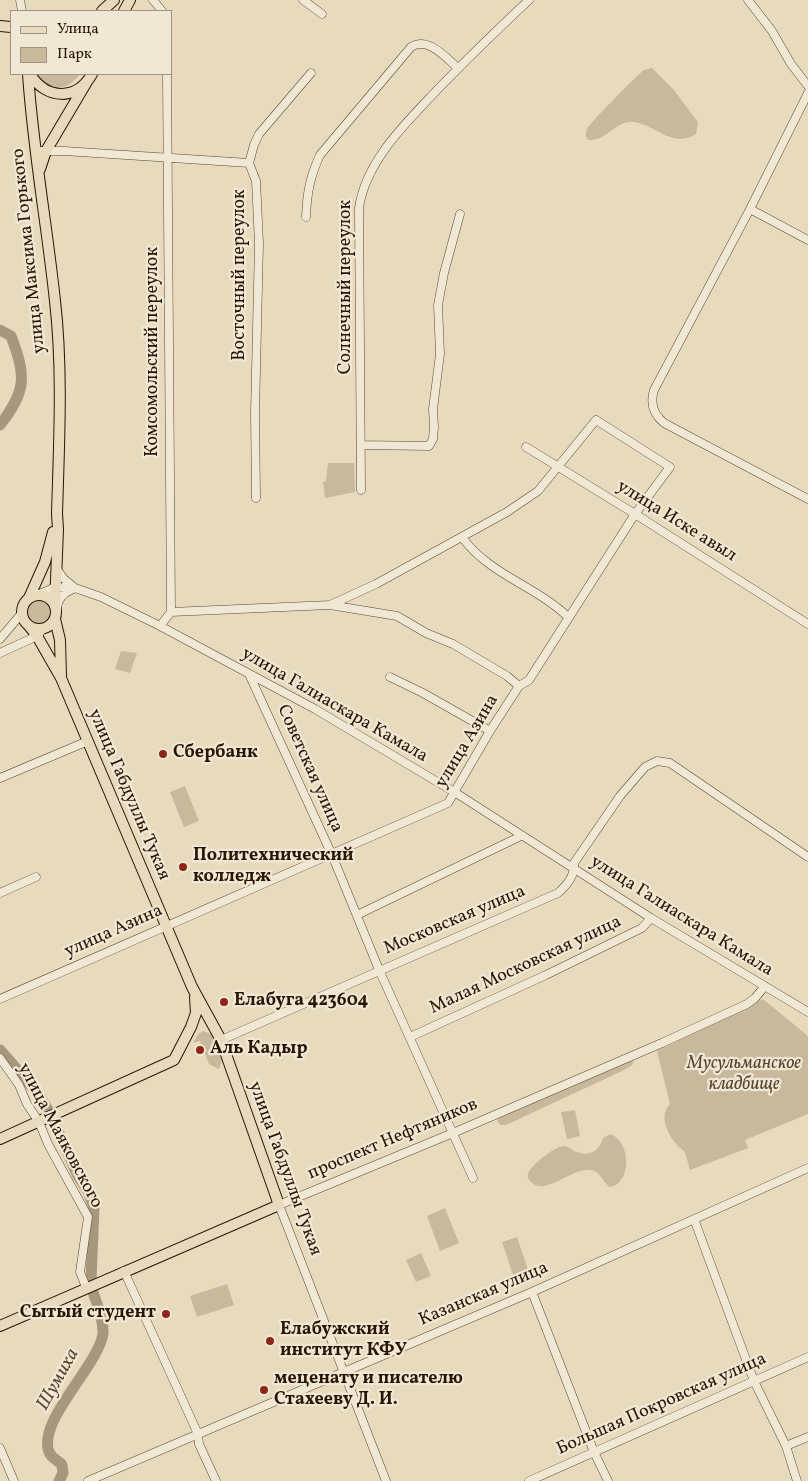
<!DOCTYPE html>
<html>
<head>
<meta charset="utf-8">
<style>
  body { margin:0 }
  #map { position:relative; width:808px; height:1481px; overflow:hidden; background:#e8dbbd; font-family:Vollkorn,serif }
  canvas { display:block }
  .legend { position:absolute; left:10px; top:10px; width:162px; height:65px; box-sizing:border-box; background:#f0e8d4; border:1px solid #a09480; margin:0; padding:6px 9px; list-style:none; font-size:15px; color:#291501 }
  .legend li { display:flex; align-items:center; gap:10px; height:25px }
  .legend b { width:25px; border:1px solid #a09480 }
</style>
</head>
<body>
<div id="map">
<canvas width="808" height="1481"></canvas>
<ul class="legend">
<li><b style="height:6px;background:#e8dbbd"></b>Улица</li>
<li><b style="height:14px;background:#c8b99d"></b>Парк</li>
</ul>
</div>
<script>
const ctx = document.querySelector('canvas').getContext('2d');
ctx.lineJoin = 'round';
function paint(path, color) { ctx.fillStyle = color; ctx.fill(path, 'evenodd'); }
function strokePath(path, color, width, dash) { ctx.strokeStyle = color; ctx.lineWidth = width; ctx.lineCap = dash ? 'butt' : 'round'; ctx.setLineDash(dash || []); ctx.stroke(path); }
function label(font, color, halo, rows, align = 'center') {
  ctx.font = font + ' Vollkorn,serif'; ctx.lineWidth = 4.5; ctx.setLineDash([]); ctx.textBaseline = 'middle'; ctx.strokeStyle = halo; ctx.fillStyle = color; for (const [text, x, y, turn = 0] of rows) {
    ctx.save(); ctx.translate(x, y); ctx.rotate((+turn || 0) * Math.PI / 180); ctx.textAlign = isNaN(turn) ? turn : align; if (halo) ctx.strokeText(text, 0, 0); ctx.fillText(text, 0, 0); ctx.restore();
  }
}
paint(new Path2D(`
  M652 68 673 89 698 122 696 134C673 149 656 125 634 122 615 120 607 142 588 140 586 137 585 134 587 129 590 123 637 75 644 70 647 69 649 69 652 68Z
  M35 74H80C65 94 50 89 35 74Z
  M328 463H354L355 492 325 498 323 482 326 481Z
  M26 612a13 13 0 1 1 26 0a13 13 0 1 1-26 0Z
  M121 651 137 653 130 673 115 669Z
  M185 786 199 821 184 827 170 792Z
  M763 999 808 1036V1114L745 1140 748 1148 690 1170C688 1164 687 1156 684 1151 682 1149 679 1148 678 1146 668 1135 658 1116 670 1104L657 1051Z
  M203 1031 211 1034 222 1061 219 1069 209 1064 200 1041 193 1043 198 1034Z
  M628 1060 634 1062 631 1066 620 1072 506 1125H500L497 1120 500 1116Z
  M575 1110 580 1136 567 1139 561 1112Z
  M611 1134C632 1144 631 1184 610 1187 603 1183 600 1171 591 1170 572 1167 544 1198 530 1181 528 1179 527 1176 528 1174 530 1165 555 1147 563 1146 568 1145 572 1151 577 1152 590 1157 600 1150 603 1138Z
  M445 1208 459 1243 440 1251 427 1216Z
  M517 1237 528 1270 513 1275 502 1242Z
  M421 1253 431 1276 416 1282 406 1260Z
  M227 1284 234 1305 197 1317 190 1296Z`), '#c8b99d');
strokePath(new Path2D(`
  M0 330 11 336C26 376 27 390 0 425
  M0 1050 36 1091 50 1113
  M53 1120 78 1176 88 1191 94 1208 91 1280
  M59 1481 63 1473 62 1465C58 1460 52 1459 49 1452 37 1421 98 1366 103 1334 104 1320 97 1305 93 1292`), '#a7987d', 11);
const minor = new Path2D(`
  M20 0 22 11
  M153 0 162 11
  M303 0 322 14
  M748 0 772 31 791 64 808 86
  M808 93 750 209 654 390C650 403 653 414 664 423L808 499
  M42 151H64L249 163
  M750 209 808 240
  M306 217C307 192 310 177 320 155L411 47C428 36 445 57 458 68
  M362 445 429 446 433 439 434 427 433 409 440 354 438 305 444 273 460 214
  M526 447 635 514 808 624
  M361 490 359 208C366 160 407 122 439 88 468 58 498 29 529 0
  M256 498 255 413 259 243 256 181 249 163 254 145 259 134 311 73
  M462 537C488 574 536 586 568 617
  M56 568 64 579 75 588
  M37 595 56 587 75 588 101 597 160 626 315 709 456 793 651 918 808 1012
  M57 610C57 599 63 593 73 589
  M171 612 330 605 397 616 426 633 453 644 507 676 519 686
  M160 626 171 612 167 74
  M0 639 22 613
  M0 653 37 636 43 629
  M249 674 332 855 380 972 473 1178
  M390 677 423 693 490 731
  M0 778 88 741
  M0 893 36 877
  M357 915 521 836
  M0 999 448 803 490 731 519 686 529 680 635 514 670 467 596 420 538 491 507 512 376 584 330 605
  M410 1037 546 975 642 928 651 918
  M221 1040 558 893C567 885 575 876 574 863L620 796 645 767 657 761 670 763 808 857
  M0 1058 19 1085 27 1104 39 1122 48 1144 88 1217 80 1272 86 1287
  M694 1219 754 1381 786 1446 797 1481
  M124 1271 198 1434 199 1444 216 1481
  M532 1292 594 1452 608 1481
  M786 1446 808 1437
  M0 1448 14 1481
  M88 1481 532 1292 808 1168
  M386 1481 279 1205 453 1133 662 1043 747 1004 755 998 765 986
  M529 1481 808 1357`);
const major = new Path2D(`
  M102 11 114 0
  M124 11 130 0
  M0 26 11 27
  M28 74C33 150 47 225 55 301 63 370 59 444 57 514L58 529 55 605
  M30 74C46 100 77 101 92 74
  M40 169 46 151 88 80
  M22 612a17 17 0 1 1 34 0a17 17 0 1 1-34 0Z
  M29 598 45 562 53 532
  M55 619 60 640 61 677
  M0 1139 174 1060 191 1027 196 1013 195 997
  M0 1326 279 1205 221 1040 192 987 61 678 37 636 29 626`);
strokePath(minor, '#594630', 9);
strokePath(major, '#291501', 12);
strokePath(minor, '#f0e8d4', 8);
strokePath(major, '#e8dbbd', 10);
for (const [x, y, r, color] of [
  [163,754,5,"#8f2418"],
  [183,867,5,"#8f2418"],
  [224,1002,5,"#8f2418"],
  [200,1050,5,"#8f2418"],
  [166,1314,5,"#8f2418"],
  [270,1341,5,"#8f2418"],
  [264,1390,5,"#8f2418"]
]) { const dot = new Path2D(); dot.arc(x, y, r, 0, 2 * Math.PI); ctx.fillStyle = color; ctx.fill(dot); strokePath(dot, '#f0e8d4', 2); }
label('18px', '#291501', '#f0e8d4', [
  ["улица Максима Горького",30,251,-96],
  ["Восточный переулок",241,275,-90],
  ["Солнечный переулок",347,287,-90],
  ["Комсомольский переулок",154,352,-90],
  ["улица Иске авыл",676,522,32],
  ["улица Галиаскара Камала",334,706,30],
  ["улица Азина",468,742,-59],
  ["Советская улица",309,769,66],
  ["улица Габдуллы Тукая",128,795,67],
  ["улица Галиаскара Камала",681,917,32],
  ["Московская улица",455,921,-23],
  ["улица Азина",114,932,-24],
  ["Малая Московская улица",526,966,-25],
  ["улица Маяковского",59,1136,62],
  ["проспект Нефтяников",393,1140,-23],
  ["улица Габдуллы Тукая",284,1169,70],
  ["Казанская улица",484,1295,-23],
  ["Большая Покровская улица",662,1405,-24]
]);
label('bold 18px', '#291501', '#f0e8d4', [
  ["Сбербанк",173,754],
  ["Политехнический",193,857],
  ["колледж",193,878],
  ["Елабуга 423604",234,1002],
  ["Аль Кадыр",210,1050],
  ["Сытый студент",156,1314,"right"],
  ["Елабужский",280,1331],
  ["институт КФУ",280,1352],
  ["меценату и писателю",274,1380],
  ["Стахееву Д. И.",274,1401]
], 'left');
label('italic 18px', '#594630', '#f0e8d4', [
  ["Мусульманское",744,1065],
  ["кладбище",744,1086]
]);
label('italic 19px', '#5b4933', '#f0e8d4', [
  ["Шумиха",59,1380,-61]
]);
</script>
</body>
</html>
